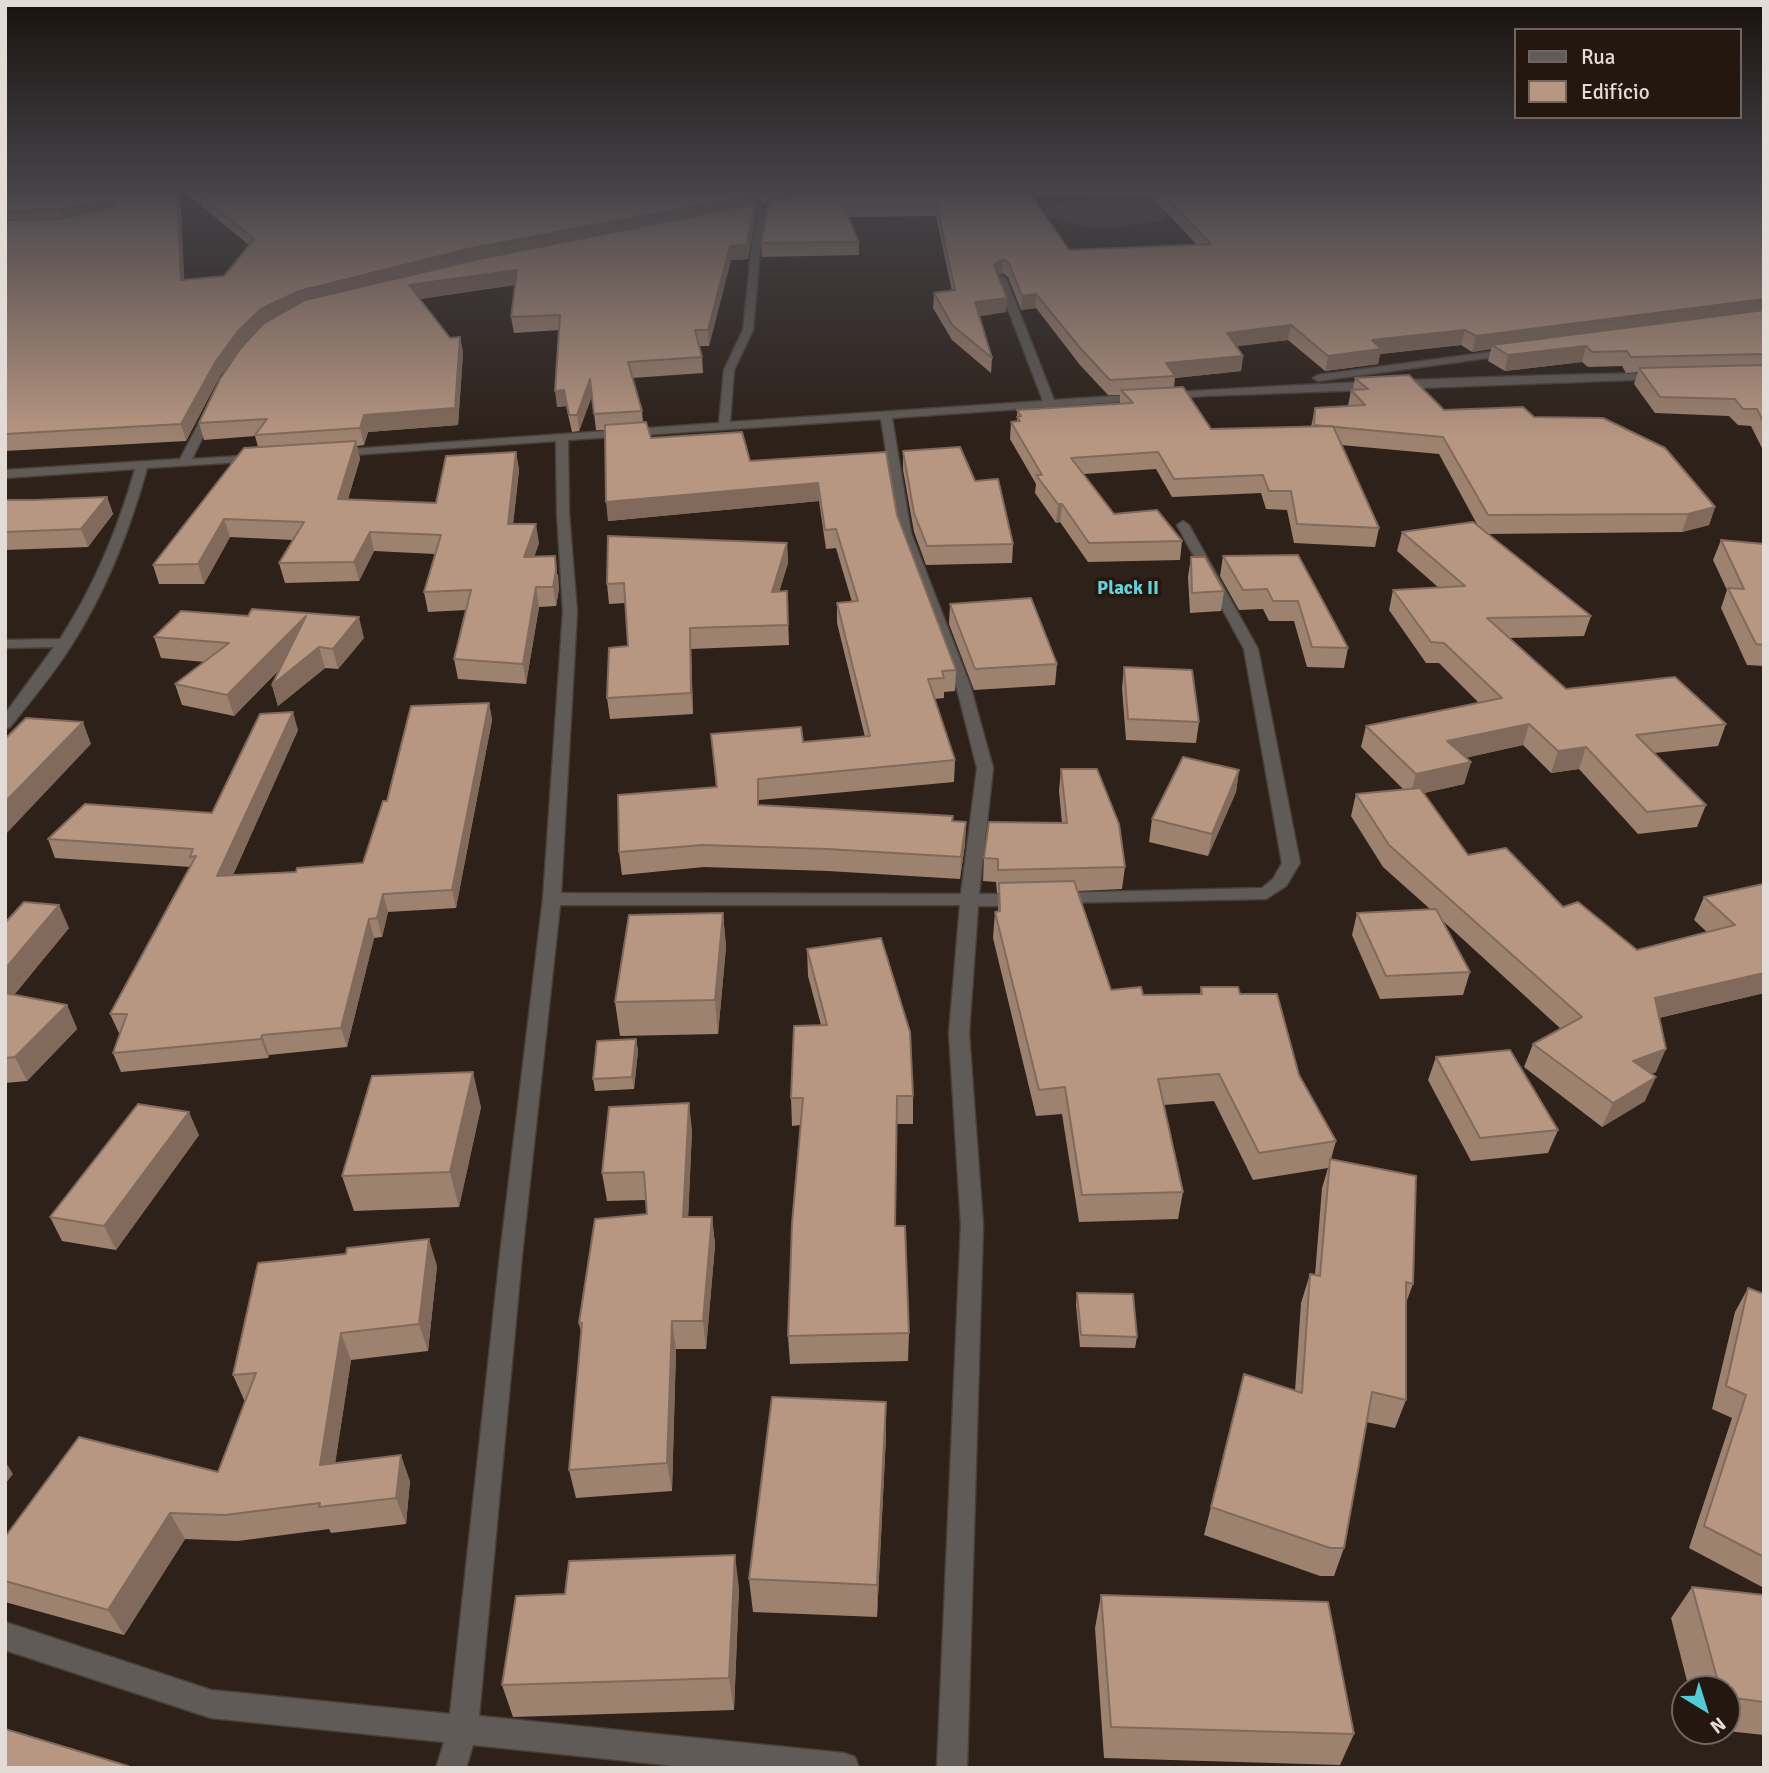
<!DOCTYPE html>
<html>
<head>
<meta charset="utf-8">
<style>
  body { margin:0 }
  #map { position:relative; width:1769px; height:1773px; overflow:hidden; background:#2d2119; font-family:Signika,sans-serif }
  canvas { display:block }
  .frame { position:absolute; inset:0; border:7px solid #e3dbd6; pointer-events:none }
  .legend { position:absolute; left:1514px; top:28px; width:228px; height:91px; box-sizing:border-box; background:#231710; border:2px solid #70655f; margin:0; padding:9px 12px; list-style:none; font-size:21px; color:#e3dbd6 }
  .legend li { display:flex; align-items:center; gap:14px; height:35px }
  .legend b { width:35px; border:2px solid #70655f }
  .north { position:absolute; left:1671px; top:1675px; width:70px; height:70px; box-sizing:border-box; background:#231710; border:2px solid #70655f; border-radius:50%; rotate:142deg; font-size:19px; font-weight:700; line-height:28px; text-align:center; color:#e3dbd6 }
  .north::after { content:''; display:block; margin:auto; width:24px; height:32px; background:#52cbd7; clip-path:polygon(50% 0,100% 100%,50% 72%,0 100%) }
</style>
</head>
<body>
<div id="map">
<canvas width="1769" height="1773"></canvas>
<div class="frame"></div>
<ul class="legend">
<li><b style="height:9px;background:#615b57"></b>Rua</li>
<li><b style="height:19px;background:#b89782"></b>Edifício</li>
</ul>
<div class="north">N</div>
</div>
<script>
const ctx = document.querySelector('canvas').getContext('2d');
ctx.lineJoin = 'round';
function paint(path, color) { ctx.fillStyle = color; ctx.fill(path, 'evenodd'); }
function strokePath(path, color, width, dash) { ctx.strokeStyle = color; ctx.lineWidth = width; ctx.lineCap = dash ? 'butt' : 'round'; ctx.setLineDash(dash || []); ctx.stroke(path); }
function label(font, color, halo, rows, align = 'center') {
  ctx.font = font + ' Signika,sans-serif'; ctx.lineWidth = 7; ctx.setLineDash([]); ctx.textBaseline = 'middle'; ctx.strokeStyle = halo; ctx.fillStyle = color; for (const [text, x, y, turn = 0] of rows) {
    ctx.save(); ctx.translate(x, y); ctx.rotate((+turn || 0) * Math.PI / 180); ctx.textAlign = isNaN(turn) ? turn : align; if (halo) ctx.strokeText(text, 0, 0); ctx.fillText(text, 0, 0); ctx.restore();
  }
}
paint(new Path2D(`
  M1129 191H1228L1162 203 1166 220C1129 227 1073 234 1041 212 1061 195 1103 200 1129 191Z`), '#4e3a2d');
const minor = new Path2D(`
  M729 191C744 191 755 198 765 209L790 204 794 206 767 213 761 236 753 330 734 370 730 422 1043 401 996 278 1001 275 1006 278 1054 400C1255 386 1456 376 1658 373L1663 376 1658 379 1204 396 892 418 911 533 970 685 993 768 979 894H1021L1030 900 1021 906H978L969 1033 983 1225 967 1768H937L961 1225 949 1033 960 905H560L522 1255 479 1716 844 1753 855 1757 859 1768H695L473 1745 466 1768H436L444 1742 211 1718 5 1650V1622L211 1690 450 1714 500 1255 543 899 563 612 557 513 556 441 337 456 331 453 337 450 719 423 724 370 743 330 753 236 758 215 729 220V216L758 210 752 204ZM881 419 899 533 956 685 977 768 961 894 561 893 577 612 569 513 568 440Z
  M1513 349 1518 352 1517 354 1318 381 1313 378 1318 375Z
  M211 407 216 410 192 459 257 455 263 458 257 461 147 468C130 530 105 593 71 646 54 673 31 701 10 727L5 729V714L54 647 5 648V640L60 639C94 587 118 529 135 469L5 478V470L180 459 206 410Z
  M1183 521 1189 525 1258 649 1300 863 1286 886 1266 899 1050 903 1047 899 1056 893 1262 888 1273 879 1282 863 1244 649 1177 525Z`);
strokePath(minor, '#4a3f37', 3);
paint(minor, '#615b57');
paint(new Path2D(`
  M5 191H180L184 280 224 276 249 245 183 191H257V193L271 191H1764V452L1751 426 1738 425 1729 416 1655 413 1634 384 1638 372 1626 373 1622 366 1588 367 1582 362 1505 371 1488 361 1491 349 1472 352 1461 345 1380 354 1378 364 1325 371 1288 340 1237 346 1243 356 1241 371 1175 378 1174 387 1211 429 1311 427 1315 408 1348 406 1351 390 1353 389 1355 378 1444 410 1534 417 1715 507 1709 525 1682 532 1487 534 1591 616 1584 636 1509 638 1566 689 1726 724 1718 746 1654 753 1706 805 1697 827 1638 834 1579 769 1551 773 1523 745 1465 758 1471 762 1464 784 1424 793 1468 855 1563 907 1637 950 1707 932 1694 920 1704 897 1763 884 1764 993 1659 1018 1656 1072 1651 1074 1645 1101 1602 1127 1524 1067 1533 1044 1561 1029 1443 921 1470 972 1463 995 1380 999 1352 935 1357 913 1430 909 1383 867 1351 816 1356 794 1404 790 1361 747 1366 726 1479 703 1439 663H1426L1389 610 1393 590 1439 588 1397 551 1402 532 1479 528 1439 454 1341 445 1379 528 1375 547 1294 543 1287 510 1266 509 1261 493 1172 497 1156 469 1084 474 1114 514 1182 541 1180 560 1088 562 1060 522 1056 523 1035 493 1036 484 1010 439 1011 422 1017 421V410L1120 403V395H1108L1080 365 1036 308 1021 310 1008 277 1002 273 998 276 1007 298 1006 312 980 316 992 358 991 373 952 340 933 308 934 293 952 291 936 216 849 217 859 242V255L762 257 761 243 768 205H766L750 193 746 192 752 195 755 217 748 259 731 260 709 346H699L702 357 703 373 632 378 642 411 643 422 651 438 750 461 897 515 956 670 955 691 944 692V698L934 699 955 760 954 782 759 800V805L966 822 965 844 960 879 828 871 704 867 622 875 619 852 716 787 711 734 803 742 865 737 837 623V603L852 602 836 548 826 549 819 501 608 521 605 430H596L592 396 579 431 572 432 566 406 557 407 559 330 514 333 511 317 515 285 420 299 450 338 460 337 463 353 458 425 368 432 364 445 357 446 360 459 348 499 436 503 516 452 519 470 513 524 539 543 534 557 558 575 559 589 556 606 539 607 526 684 458 679 454 659 466 610 428 612 424 592 435 554 374 551 359 581 285 583 279 563 293 540 230 537 204 584H159L153 565 258 447 255 436 204 440 199 423 238 352 220 376 186 441 5 451ZM1030 195 1157 197V202L1197 245 1069 250Z
  M903 451 975 481 1013 544 1012 563 926 565 914 532 903 470Z
  M107 497 113 514 88 547 5 550V500H34Z
  M1721 540 1764 544V666L1747 665 1721 608 1727 590 1713 560Z
  M787 543 788 563 779 592 787 591 789 645 691 649 693 714 610 719 607 698 628 646 625 603 609 604 607 584Z
  M1298 555 1348 648 1344 668 1307 667 1294 621H1269L1263 609 1239 610 1220 576 1223 556Z
  M1191 557 1224 591 1221 611 1190 613 1188 577Z
  M950 604 1057 664 1055 685 974 690 949 624Z
  M154 637 364 638 338 669 325 668 278 706 272 685 280 669 234 716 182 705 175 684 205 662 161 658Z
  M1124 667 1199 722 1196 743 1126 740 1122 688Z
  M489 703 492 720 456 908 388 912 382 937 374 938 347 1047 269 1055 268 1058 121 1072 113 1053 120 1033H119L110 1014 191 867 55 858 48 839 212 813 298 730 233 875 296 872 363 863 387 801Z
  M1061 769 1125 867 1122 889 1078 891 1111 990 1143 995 1200 994 1201 987 1240 994 1299 1075 1336 1141 1331 1159 1413 1284 1406 1303V1400L1395 1428 1366 1422 1344 1548 1334 1576H1320L1204 1535 1244 1374 1295 1391 1301 1303 1310 1274 1315 1275 1322 1188 1328 1168 1253 1180 1214 1101 1164 1105 1183 1192 1178 1219 1079 1222 1062 1114 1036 1116 993 938 995 912H998L999 893H997L996 882 983 881 984 858 1062 823 1059 791Z
  M1239 770 1236 792 1208 856 1149 842 1152 819Z
  M723 913 726 947 718 1034 620 1036 615 1002Z
  M5 923 69 928 14 995 67 1005 77 1029 27 1081 5 1083Z
  M807 949 913 1096V1124H897L895 1226 909 1333 908 1361 790 1364 788 1336 801 1125 792 1126 791 1098 821 1025 808 976Z
  M636 1039 638 1051 634 1089 595 1091 593 1079Z
  M1436 1057 1558 1130 1548 1153 1471 1161 1428 1080Z
  M481 1107 459 1207 354 1211 342 1176Z
  M692 1130 688 1217H712L715 1245 706 1349H676L672 1491 576 1498 569 1470 581 1333 579 1323 647 1214 646 1200 607 1201 602 1173Z
  M199 1135 116 1250 62 1241 50 1217Z
  M437 1266 428 1351 351 1360 335 1463 410 1481 406 1524 331 1533 329 1529 238 1541 185 1539 124 1635 5 1602V1537L218 1472 245 1402 233 1375Z
  M1748 1288 1764 1294V1588L1689 1548 1732 1418 1712 1409 1735 1312Z
  M1077 1293 1137 1337 1135 1348 1080 1347 1076 1305Z
  M886 1402V1436L877 1617 753 1612 749 1579Z
  M1692 1587 1764 1595V1735L1727 1731V1689H1689L1671 1618Z
  M739 1588 734 1710 513 1717 502 1685Z
  M1101 1595 1354 1734 1340 1765 1104 1758 1095 1628Z`), '#9e8270');
paint(new Path2D(`
  M177 191H180L185 294 181 280Z
  M770 191H835L766 205 765 192Z
  M752 195 753 208 471 262 242 346 220 376 186 441 181 424 216 361 238 331 261 309 299 291 468 249Z
  M112 199 115 211 65 223 60 210Z
  M754 204 755 217 748 259 731 260 709 346 708 330 730 246Z
  M1003 259 1002 273 994 279V265Z
  M517 270 519 284 412 300 409 285Z
  M1036 294V308L1021 310 1022 296Z
  M1007 298 1006 312 975 317V302Z
  M1764 299V313L1492 345 1491 349 1472 352 1476 336Z
  M1291 325 1288 340 1225 348 1227 333Z
  M1465 330 1461 345 1380 354 1378 364 1325 371 1328 356 1372 340Z
  M460 337 463 353 458 425 368 432 364 445 360 428 364 415Z
  M1586 346 1582 362 1505 371 1508 355Z
  M1243 356 1241 371 1175 378 1166 363Z
  M590 379 592 395 579 431 577 415Z
  M564 390 566 406 557 407 555 391Z
  M356 441 360 459 342 518 338 499Z
  M516 452 519 470 511 543 508 524Z
  M818 483 819 501 608 521 606 502Z
  M107 497 113 514 88 547 81 529Z
  M1058 504H1062L1060 522 1056 523Z
  M1715 507 1709 525 1682 532 1688 514Z
  M224 519 230 537 204 584 198 564Z
  M536 524 539 543 527 577 524 557Z
  M370 532 374 551 359 581 354 562Z
  M787 543 788 563 773 612 772 592Z
  M555 556 559 589 556 606 553 587Z
  M536 587 539 607 526 684 523 664Z
  M306 616 311 637 234 716 227 695Z
  M359 617 364 638 338 669 333 649Z
  M690 628 691 649 693 714 691 693Z
  M319 647 325 668 278 706 272 685Z
  M489 703 492 720 456 908 452 890Z
  M293 712 298 730 224 895 217 876Z
  M83 722 91 744 5 835V802Z
  M1529 724 1523 745 1441 763 1447 741Z
  M1586 747 1579 769 1551 773 1558 751Z
  M1471 762 1464 784 1410 796 1416 774Z
  M1239 770 1236 792 1208 856 1212 834Z
  M966 822 965 844 960 879 961 857Z
  M383 894 388 912 382 937 377 918Z
  M59 905 69 928 5 1005V969Z
  M723 913 726 947 718 1034 715 1000Z
  M369 919 374 938 347 1047 341 1028Z
  M1764 973V993L1645 1021 1655 998Z
  M67 1005 77 1029 27 1081 15 1057Z
  M262 1035 269 1055 268 1058 261 1039Z
  M636 1039 638 1051 634 1089 632 1077Z
  M1666 1049 1656 1072 1623 1085 1633 1061Z
  M473 1072 481 1107 459 1207 450 1172Z
  M1656 1077 1645 1101 1602 1127 1613 1103Z
  M689 1103 692 1130 687 1245 683 1217Z
  M189 1112 199 1135 116 1250 104 1226Z
  M712 1217 715 1245 706 1349 703 1321Z
  M429 1239 437 1266 428 1351 419 1324Z
  M672 1321 676 1349 672 1491 667 1463Z
  M341 1333 351 1360 331 1491 320 1465Z
  M886 1402V1436L877 1617V1585Z
  M401 1455 410 1481 406 1524 396 1498Z
  M5 1461 13 1474 5 1484Z
  M170 1513 185 1539 124 1635 108 1610Z
  M735 1555 739 1588 734 1710 729 1678Z`), '#816a5b');
const building = new Path2D(`
  M5 191H177L181 280 224 276 254 239 195 191H257V193L270 191H745L752 195 468 249 299 291 261 309 238 331 216 361 181 424 5 434V220L61 219 118 205 112 199 60 210 5 211Z
  M820 191H1028L1069 250 1211 244 1160 191H1764V299L1476 336 1465 330 1372 340 1381 349 1328 356 1291 325 1227 333 1243 356 1166 363 1175 376 1110 380 1081 349 1036 294 1022 296 1009 263 1003 259 994 265 1007 298 975 302 992 358 952 325 934 293 955 290 936 203 843 204 859 242 761 243 769 202Z
  M754 204 747 245 730 246 708 330H695L702 357 628 362 642 411 594 414 590 379 577 415H569L564 390 555 391 560 315 511 317 517 270 409 285 450 338 460 337 455 408 364 415 360 428 255 435 267 419 199 423 220 379 240 349 263 324 305 300 479 259Z
  M1764 310V354L1631 357 1627 351 1592 352 1586 346 1508 355 1492 345Z
  M1764 365V423L1757 409H1743L1735 399 1660 397 1639 368Z
  M1409 375 1444 410 1523 407 1534 417 1603 418 1665 448 1715 507 1688 514 1488 515 1443 437 1314 425 1315 408 1365 405 1351 390 1368 389 1355 378Z
  M1183 387 1211 429 1333 426 1379 528 1297 524 1291 491H1269L1263 475 1174 479 1158 452 1071 458 1114 514 1157 510 1182 541 1089 543 1062 504H1058L1036 475H1042L1011 422 1020 421 1017 417 1021 416 1017 410 1133 403 1121 390Z
  M646 422 651 438 742 432 750 461 886 452 897 515 956 670 942 671 944 678 928 679 955 760 758 779V805L953 816 952 821 966 822 961 857 827 849 702 845 619 852 618 795 717 787 711 734 801 727 803 742 870 736 837 603 858 601 836 529 825 530 818 483 606 502 605 425Z
  M356 441 338 499 436 503 446 456 516 452 508 524H536L524 557 555 556 556 570 553 587H536L523 664 454 659 471 590 424 592 441 535 370 532 354 562 279 563 304 522 224 519 198 564 153 565 244 448Z
  M960 447 975 481 998 479 1013 544 927 546 914 513 903 451Z
  M107 497 81 529 5 532V500H34Z
  M1473 522 1591 616 1487 618 1566 689 1675 677 1726 724 1636 735 1706 805 1647 812 1586 747 1558 751 1529 724 1447 741 1471 762 1416 774 1366 726 1502 698 1444 643 1431 642 1393 590 1465 586 1402 532Z
  M608 536 787 543 772 592 787 591 788 625 690 628 691 693 607 698 609 648 628 646 624 583 607 584Z
  M1721 540 1764 544V645L1756 644 1728 588 1744 589Z
  M1298 555 1348 648 1312 647 1298 601H1273L1267 589 1243 590 1223 556Z
  M1191 557H1205L1224 591 1192 593Z
  M1031 598 1057 664 975 669 950 604Z
  M252 609 359 617 333 649 319 647 272 685 306 616 227 695 175 684 229 643 154 637 181 611 248 616Z
  M1124 667 1192 670 1199 722 1128 719Z
  M489 703 452 890 383 894 377 918 369 919 341 1028 262 1035 261 1039 113 1053 127 1014H110L196 856 190 857 193 849 48 839 85 804 212 813 260 714 293 712 217 876 296 872 297 868 363 863 383 801H387L411 706Z
  M26 718 83 722 5 802V739Z
  M1183 757 1239 770 1212 834 1152 819Z
  M1061 769H1097L1119 824 1125 867 998 870V859L984 858 989 822 1067 823Z
  M1420 788 1468 855 1506 848 1563 907 1578 902 1637 950 1735 925 1704 897 1763 884 1764 973 1655 998 1666 1049 1633 1061 1656 1077 1613 1103 1533 1044 1582 1017 1389 845 1356 794Z
  M1074 881 1111 990 1141 987 1143 995 1202 994 1201 987H1238L1240 994H1277L1299 1075 1336 1141 1259 1153 1219 1074 1158 1079 1183 1192 1082 1195 1065 1087 1039 1090 995 912 1000 911 999 883Z
  M24 902 59 905 5 969V923Z
  M1436 909 1470 972 1386 976 1357 913Z
  M723 913 715 1000 615 1002 629 915Z
  M881 938 910 1032 913 1096H897L895 1226H905L909 1333 788 1336 792 1224 803 1098H791L794 1026 827 1025 807 949Z
  M5 993 67 1005 15 1057 5 1058Z
  M636 1039 632 1077 593 1079 597 1041Z
  M1510 1050 1558 1130 1480 1138 1436 1057Z
  M473 1072 450 1172 342 1176 372 1076Z
  M689 1103 683 1217H712L703 1321H672L667 1463 569 1470 582 1323H579L595 1219 647 1214 644 1172 602 1173 609 1107Z
  M138 1104 189 1112 104 1226 50 1217Z
  M1330 1159 1416 1176 1413 1284 1406 1282V1400L1372 1392 1344 1548H1330L1211 1507 1244 1374 1302 1393 1310 1274 1320 1276Z
  M429 1239 419 1324 341 1333 320 1465 401 1455 396 1498 319 1507 320 1503 225 1515 170 1513 108 1610 5 1581V1537L79 1437 218 1472 256 1373 233 1375 258 1263 346 1254 347 1248Z
  M1748 1288 1764 1294V1557L1704 1526 1746 1395 1726 1386Z
  M1077 1293 1133 1294 1137 1337 1081 1335Z
  M772 1397 886 1402 877 1585 749 1579Z
  M735 1555 729 1678 502 1685 516 1596 565 1594 569 1561Z
  M1692 1587 1764 1595V1702L1727 1697V1689H1720Z
  M1101 1595 1328 1602 1354 1734 1111 1727Z
  M5 1729 128 1766 127 1768H5Z`);
paint(building, '#b89782');
strokePath(building, '#816a5b', 2);
const sky = ctx.createLinearGradient(0, 0, 0, 440);
sky.addColorStop(0, '#19120e');
sky.addColorStop(0.43, '#464349');
sky.addColorStop(1, '#46434900');
ctx.fillStyle = sky;
ctx.fillRect(0, 0, 1769, 440);
label('bold 19px', '#65d1db', '#231710', [
  ["Plack II",1128,589]
]);
</script>
</body>
</html>
